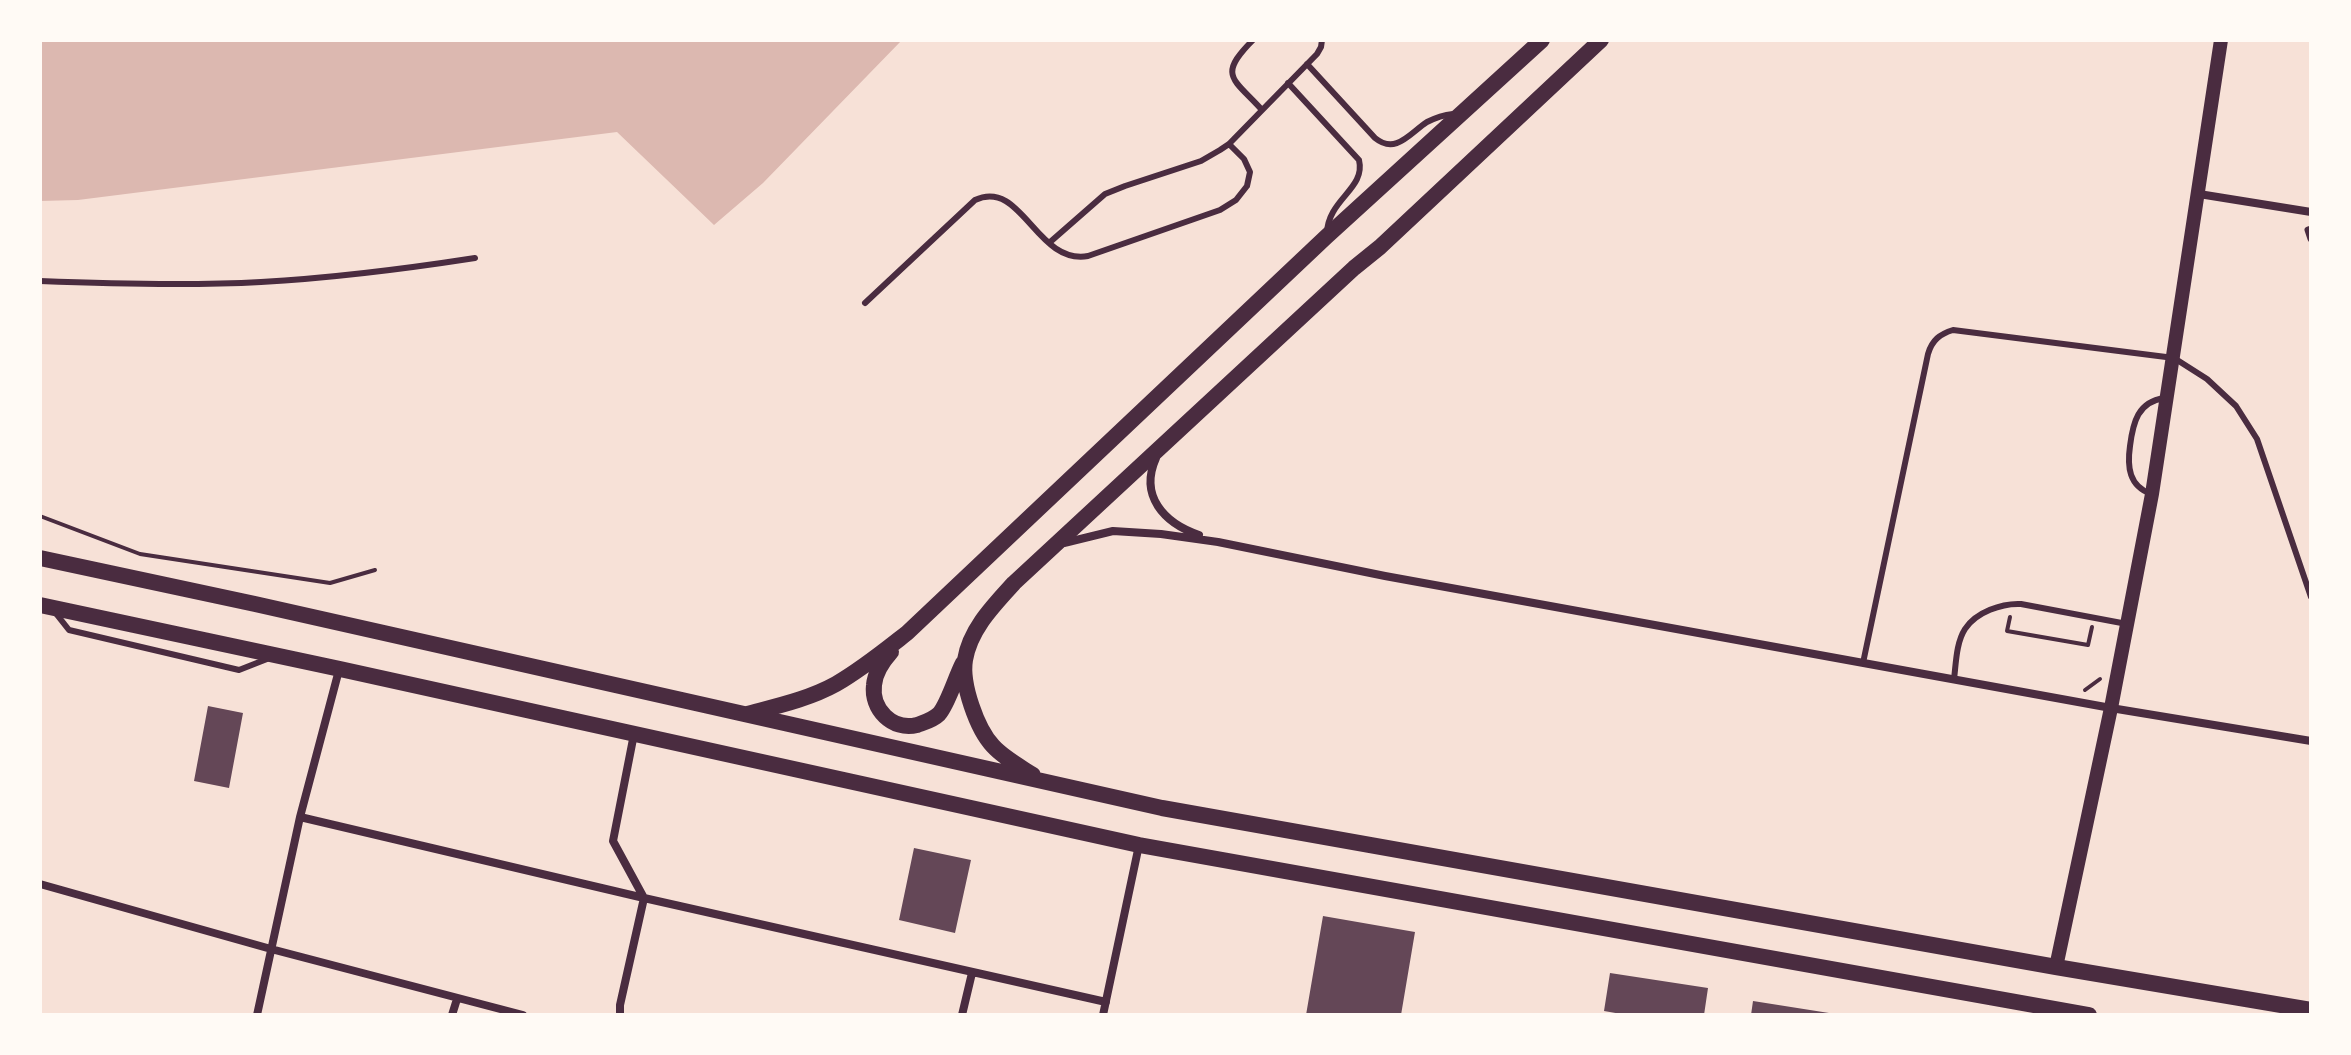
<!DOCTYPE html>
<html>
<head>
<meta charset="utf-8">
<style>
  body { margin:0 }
  #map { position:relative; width:2351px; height:1055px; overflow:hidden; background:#f7e1d7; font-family:"Nunito Sans",sans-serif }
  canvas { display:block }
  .frame { position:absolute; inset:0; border:42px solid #fffaf5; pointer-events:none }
</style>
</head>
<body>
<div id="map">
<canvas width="2351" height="1055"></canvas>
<div class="frame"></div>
</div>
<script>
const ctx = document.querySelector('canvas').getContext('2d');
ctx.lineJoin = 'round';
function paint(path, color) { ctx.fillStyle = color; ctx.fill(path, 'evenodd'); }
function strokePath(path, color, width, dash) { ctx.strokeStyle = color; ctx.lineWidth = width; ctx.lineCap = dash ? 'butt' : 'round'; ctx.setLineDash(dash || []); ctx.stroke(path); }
paint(new Path2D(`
  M40 40H902L763 183 714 225 617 132 78 200 40 201Z`), '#dcb8b0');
paint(new Path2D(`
  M208 706 243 713 229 788 194 781Z
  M914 848 971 860 955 933 899 920Z
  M1323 916 1415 932 1401 1015H1306Z
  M1610 973 1708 988 1704 1015H1627L1604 1011Z
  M1753 1001 1829 1013V1015H1751Z`), '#644757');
strokePath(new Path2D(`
  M40 516 140 554 330 583 375 570
  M2010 617 2007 631 2088 645 2092 627
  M2085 690 2100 679`), '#4a2c40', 4);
strokePath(new Path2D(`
  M1253 40C1217 76 1233 78 1262 110
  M1307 64 1375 138C1396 155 1410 133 1427 122 1435 118 1444 115 1453 114
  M1288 83 1359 160C1366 189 1328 199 1327 233
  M1049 243 1105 194 1125 186 1201 161 1220 150 1229 144 1317 54 1321 47 1322 40
  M40 281C114 284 187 286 261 282 333 278 404 269 475 258
  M865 303 975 200C1022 178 1036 265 1088 256L1220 210 1236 200 1247 186 1250 172 1244 159 1229 144
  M2151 494C2129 486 2127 467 2130 446 2133 422 2138 402 2164 398
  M54 611 69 630 239 670 267 659
  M1863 663 1928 354C1932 340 1940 334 1953 330L2174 358 2207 379 2236 406 2257 439 2311 597
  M1954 679C1956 664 1956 643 1965 629 1976 612 2002 603 2021 604L2127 624`), '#4a2c40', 6);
strokePath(new Path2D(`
  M2311 229 2308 230 2311 239`), '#4a2c40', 7);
strokePath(new Path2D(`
  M2199 194 2311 212
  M1156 458C1139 496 1164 523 1199 535
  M1064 543 1113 531 1161 534 1218 542 1385 576 2111 708 2311 741
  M634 734 613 841 644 898 1106 1002
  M300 817 644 898 620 1005V1015
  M40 884 271 949 523 1015
  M257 1015 300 817 339 670
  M452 1015 457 999
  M962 1015 972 973
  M1103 1015 1139 845`), '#4a2c40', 8);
strokePath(new Path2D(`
  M2056 967 2111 708 2152 494 2221 40`), '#4a2c40', 14);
strokePath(new Path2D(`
  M40 558 255 604 1162 808 2056 967 2311 1010
  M40 605 340 669 1139 845 2089 1015
  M891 652C883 661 875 673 874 685 871 709 892 731 917 725 925 722 933 720 939 714 948 704 956 676 963 663
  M747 714C777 706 809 699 836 684 862 669 884 651 907 633L1326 237 1542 40
  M1033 775C1019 766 1004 758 993 746 977 729 961 684 965 660 970 629 994 605 1014 583L1354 268 1380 247 1601 40`), '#4a2c40', 16);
</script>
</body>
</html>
